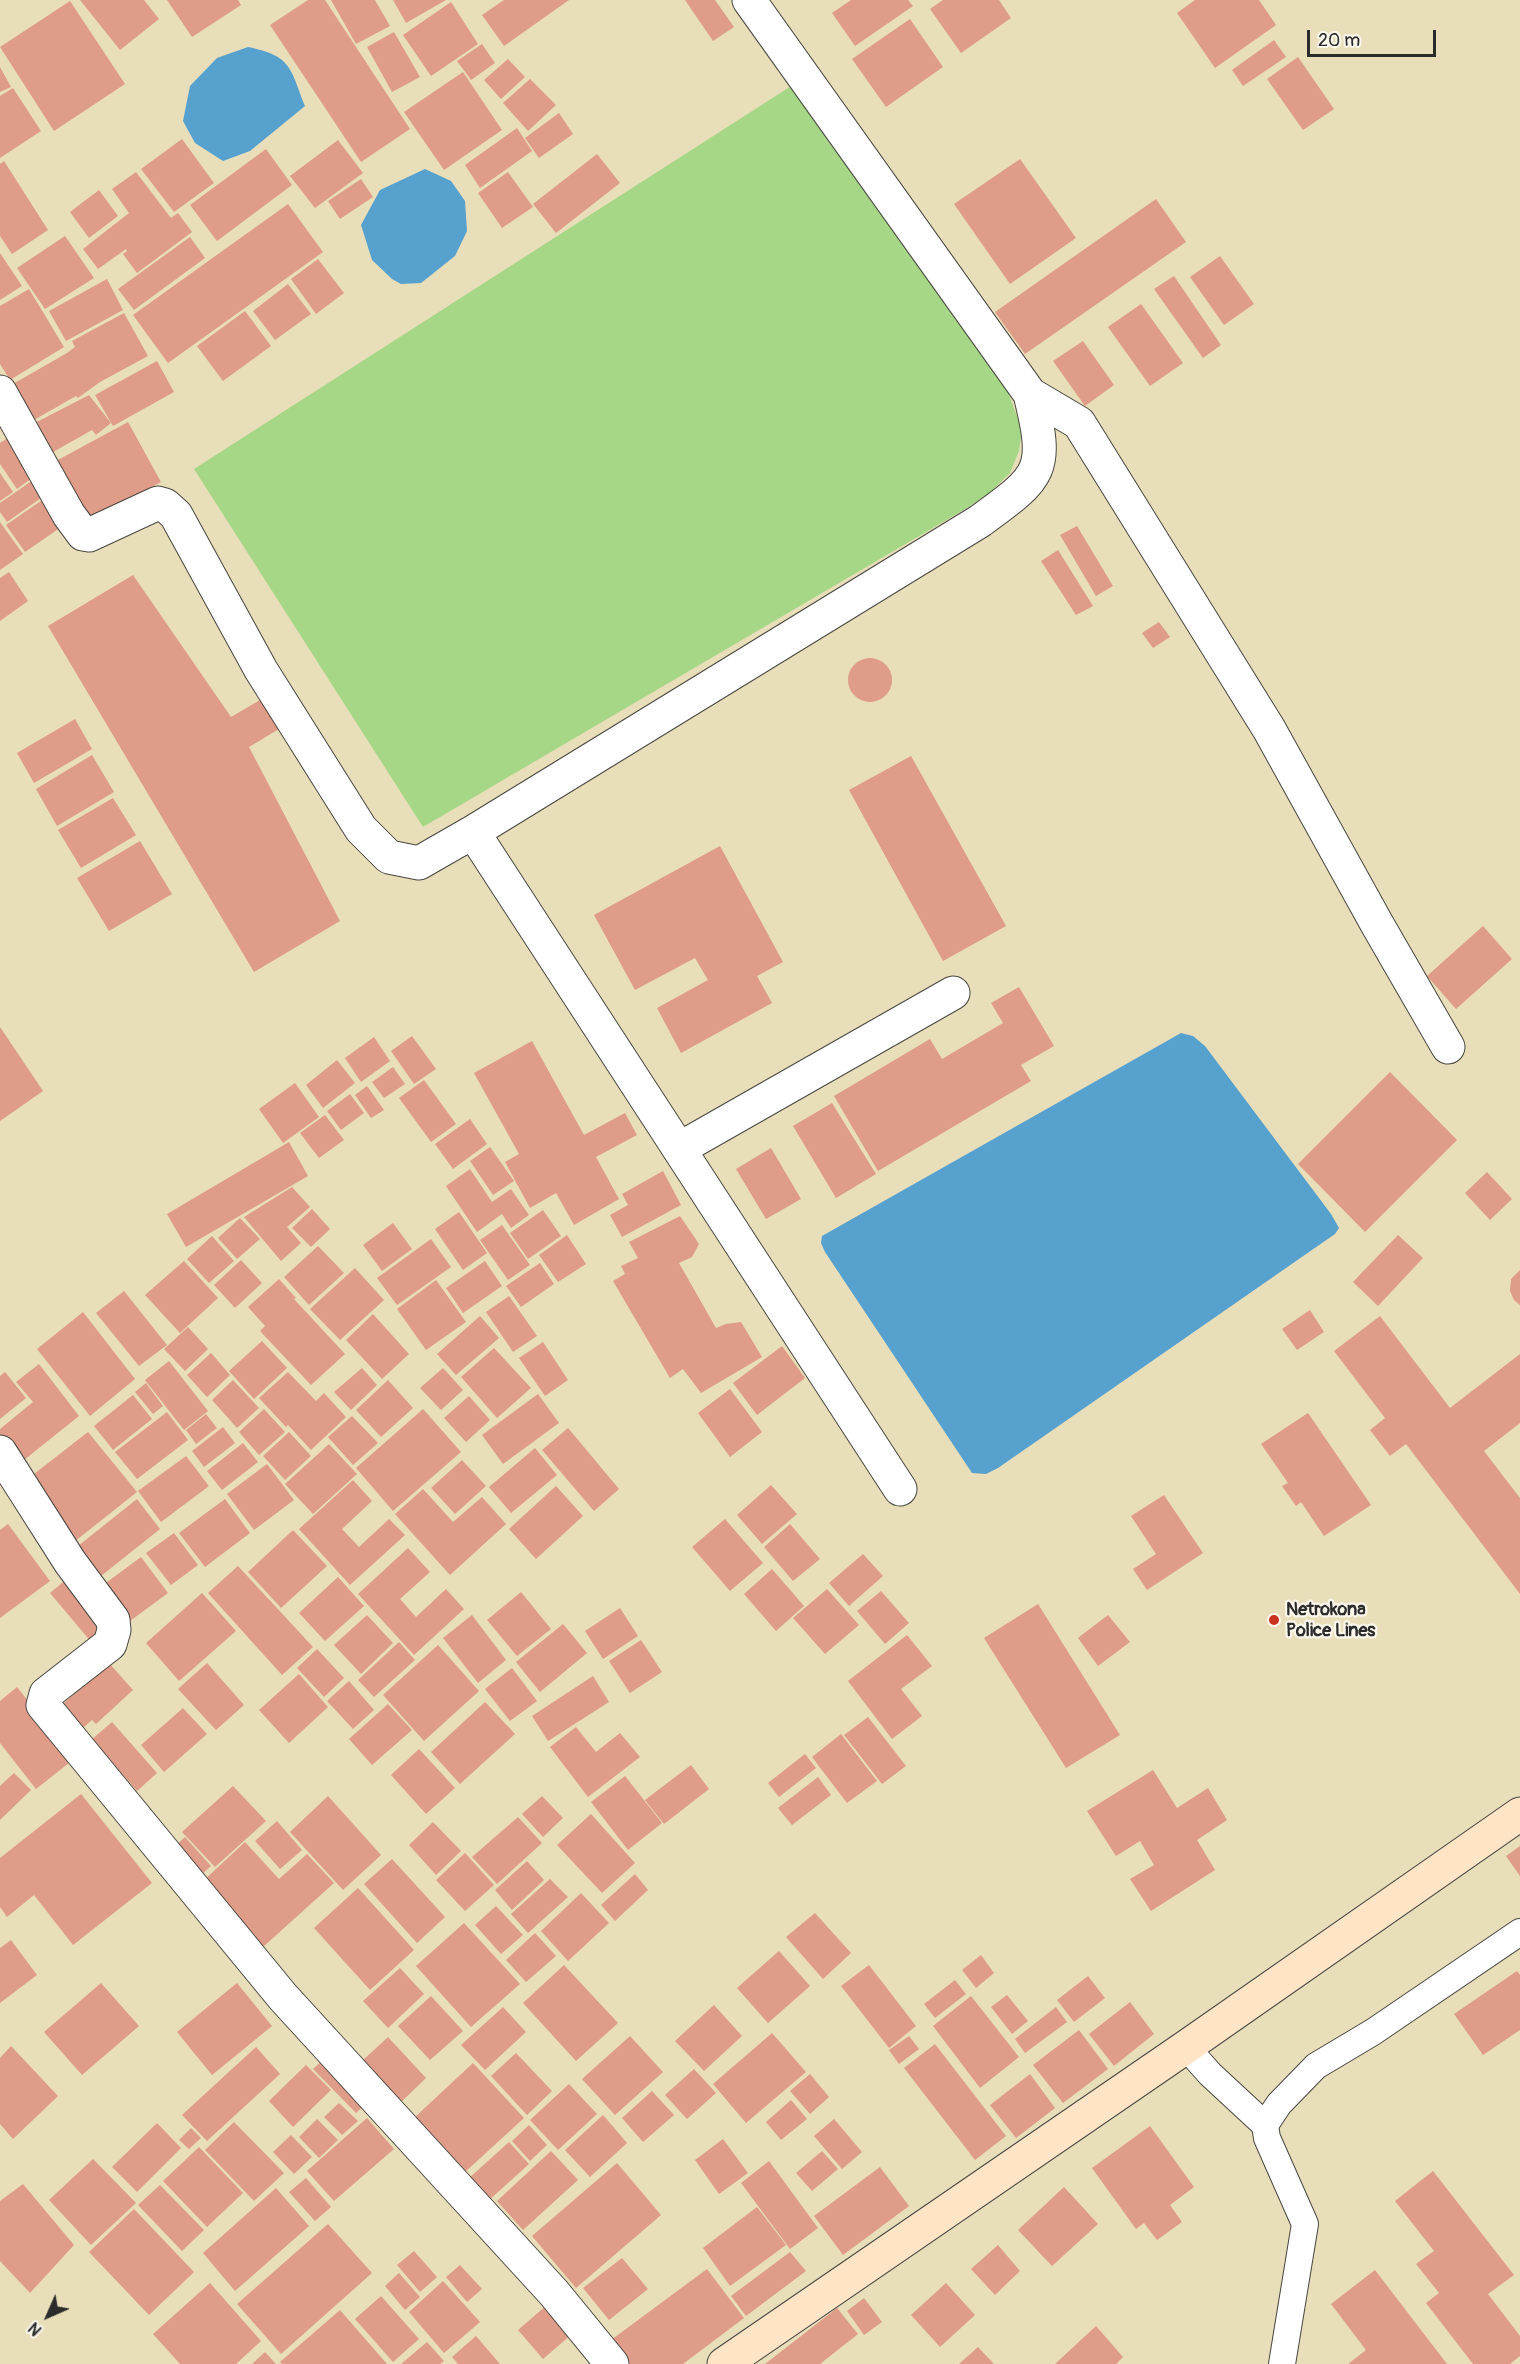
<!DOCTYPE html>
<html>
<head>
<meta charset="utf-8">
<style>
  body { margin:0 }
  #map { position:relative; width:1520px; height:2364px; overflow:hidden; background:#e8deb9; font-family:Pangolin,sans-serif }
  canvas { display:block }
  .north { position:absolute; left:18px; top:2286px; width:60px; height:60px; -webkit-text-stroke:4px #fbf7ec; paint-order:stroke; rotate:225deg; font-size:16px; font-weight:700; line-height:24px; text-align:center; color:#2b2b2b }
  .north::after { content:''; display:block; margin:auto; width:21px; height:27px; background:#2b2b2b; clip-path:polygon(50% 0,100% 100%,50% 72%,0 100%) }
  .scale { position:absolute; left:1307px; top:30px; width:129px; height:27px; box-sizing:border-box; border:3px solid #2b2b2b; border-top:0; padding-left:8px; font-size:18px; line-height:21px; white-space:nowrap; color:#2b2b2b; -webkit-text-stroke:4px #fbf7ec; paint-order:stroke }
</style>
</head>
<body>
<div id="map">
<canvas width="1520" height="2364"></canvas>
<div class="north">N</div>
<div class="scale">20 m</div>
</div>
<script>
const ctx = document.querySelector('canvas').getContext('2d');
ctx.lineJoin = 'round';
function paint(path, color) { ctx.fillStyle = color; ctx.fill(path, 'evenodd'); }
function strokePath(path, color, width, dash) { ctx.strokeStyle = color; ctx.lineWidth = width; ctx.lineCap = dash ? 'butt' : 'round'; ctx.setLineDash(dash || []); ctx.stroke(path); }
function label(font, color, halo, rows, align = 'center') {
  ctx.font = font + ' Pangolin,sans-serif'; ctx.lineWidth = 4.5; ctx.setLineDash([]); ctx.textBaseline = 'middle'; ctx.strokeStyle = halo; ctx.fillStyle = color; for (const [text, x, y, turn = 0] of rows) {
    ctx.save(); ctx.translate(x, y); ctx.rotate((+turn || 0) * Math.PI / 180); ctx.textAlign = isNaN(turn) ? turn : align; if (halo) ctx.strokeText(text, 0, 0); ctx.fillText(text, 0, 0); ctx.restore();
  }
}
paint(new Path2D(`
  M799 81 1008 392 1022 430 1019 451 1010 473 984 498 423 827 194 469Z`), '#a6d786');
paint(new Path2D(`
  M248 47C292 56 290 68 305 106L250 151 223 161 195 143 183 121 190 86 217 58Z
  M425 169 451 181 465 201 467 231 455 256 421 283 401 284 392 279 372 260 361 225 380 190Z
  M1181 1033 1193 1036 1205 1046 1331 1214 1339 1228 1335 1234 1322 1243 998 1468 986 1474 972 1473 825 1252 821 1243 822 1236Z`), '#57a1cf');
paint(new Path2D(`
  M80 0H144L159 19 120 50Z
  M167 0H238L241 5 192 37Z
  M308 0H325L410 129 361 162 270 25Z
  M331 0H375L390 26 356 44Z
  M393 0H446L406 23Z
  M504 0H569L504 46 482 15Z
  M685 0H715L734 27 713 41Z
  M851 0H908L913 6 855 46 832 13Z
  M943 0H999L1011 18 961 53 930 9Z
  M1195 0H1259L1276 25 1215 68 1177 13Z
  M70 1 125 84 54 131 0 47Z
  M451 2 478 44 431 76 403 35Z
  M910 19 943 67 886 107 852 59Z
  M394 32 420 77 392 92 367 47Z
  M1274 40 1286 57 1243 86 1232 70Z
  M482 44 495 63 471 80 457 61Z
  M1298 57 1334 109 1303 130 1267 79Z
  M508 59 525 77 501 99 484 80Z
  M0 67 11 87 0 92Z
  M463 72 502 130 444 170 404 112Z
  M530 79 556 105 528 131 503 103Z
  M13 88 41 131 0 158V96Z
  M559 113 573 134 539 158 525 138Z
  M517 128 532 151 480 188 465 165Z
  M182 139 214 183 174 212 141 169Z
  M338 140 363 173 315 208 290 176Z
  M266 149 292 185 217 241 190 205Z
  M597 154 620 183 556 233 533 204Z
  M1020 159 1076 238 1010 284 954 204Z
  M4 161 48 230 12 254 0 236V164Z
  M136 172 171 218 178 213 192 232 137 273 123 254 127 251 126 249 98 269 83 249 129 213 112 189Z
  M508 172 533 207 502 228 478 193Z
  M361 179 373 197 340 219 328 201Z
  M99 190 118 216 89 238 70 212Z
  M1156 199 1186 242 1025 354 995 312Z
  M288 204 323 252 168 363 133 315Z
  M65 236 94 278 45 309 17 268Z
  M190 237 205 258 134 310 118 289Z
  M0 253 22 286 0 300Z
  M1220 256 1254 304 1224 325 1190 277Z
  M318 259 344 293 316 314 291 279Z
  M1174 276 1221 345 1203 358 1154 289Z
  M107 279 123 310 66 341 49 311Z
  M288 284 311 314 275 340 253 311Z
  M29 289 64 347 10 380 0 364V306Z
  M1141 304 1183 363 1150 386 1108 327Z
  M245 311 271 346 223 381 197 346Z
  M124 313 148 356 100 382 78 398 76 396 27 424 6 388 67 353 75 347 72 341Z
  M1083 341 1114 385 1085 406 1053 361Z
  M157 361 174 392 113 426 95 395Z
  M89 395 111 423 96 435 92 430 46 456 29 426Z
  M128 422 161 482 90 521 56 461Z
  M9 437 36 475 17 489 0 464V443Z
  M0 473 13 492 0 501Z
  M36 478 48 493 7 522 0 512V503Z
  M48 496 67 523 25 552 6 525Z
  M0 522 23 554 0 570Z
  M1077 526 1113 586 1096 596 1060 535Z
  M1058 550 1093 606 1076 615 1041 561Z
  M9 572 28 601 0 621V578Z
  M133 575 231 717 272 693 289 723 249 747 340 921 254 972 48 626Z
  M1159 622 1170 637 1153 648 1142 633Z
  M848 680a22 22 0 1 1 44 0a22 22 0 1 1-44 0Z
  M75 719 92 749 34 783 17 753Z
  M92 755 114 792 57 826 36 789Z
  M911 756 1006 926 943 961 849 790Z
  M113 798 136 835 81 868 58 830Z
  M140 841 172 894 109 931 77 878Z
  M720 846 783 962 757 976 772 1003 681 1053 657 1008 708 980 695 958 635 990 594 915Z
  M1483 926 1512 959 1456 1009 1427 976Z
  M1019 987 1054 1046 1021 1065 1031 1081 878 1171 834 1096 930 1039 942 1059 1003 1023 991 1003Z
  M0 1027 43 1091 0 1121Z
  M412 1036 436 1069 414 1084 391 1051Z
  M374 1037 390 1061 361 1082 345 1058Z
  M532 1041 584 1135 625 1113 637 1135 596 1157 619 1199 574 1225 556 1193 530 1208 505 1162 519 1154 474 1073Z
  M337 1060 355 1083 323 1108 306 1085Z
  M393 1067 405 1084 384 1098 372 1082Z
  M1390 1072 1457 1140 1365 1232 1298 1164Z
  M424 1080 456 1124 431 1142 399 1098Z
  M295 1083 319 1117 283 1143 259 1109Z
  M367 1086 384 1110 371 1118 355 1095Z
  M350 1094 364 1113 341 1130 327 1111Z
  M832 1103 876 1174 836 1198 793 1126Z
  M325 1115 344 1140 319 1158 300 1133Z
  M470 1119 487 1144 453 1169 435 1144Z
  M289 1142 308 1176 186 1247 167 1214Z
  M490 1147 514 1181 493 1195 470 1161Z
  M771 1148 801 1199 766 1219 736 1169Z
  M470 1169 492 1202 511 1189 529 1215 511 1228 502 1214 477 1232 446 1186Z
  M663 1171 681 1205 622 1237 610 1215 628 1205 622 1194Z
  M1487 1172 1512 1199 1490 1220 1465 1193Z
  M292 1187 310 1207 287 1227 301 1243 281 1261 244 1217Z
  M312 1209 330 1229 311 1247 292 1228Z
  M543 1210 561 1236 528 1259 510 1233Z
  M459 1212 487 1253 463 1270 435 1229Z
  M680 1216 699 1244 692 1257 679 1263 716 1328 726 1324 741 1322 762 1357 701 1393 683 1369 670 1378 613 1281 625 1274 621 1266 638 1258 629 1242Z
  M240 1218 260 1239 237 1259 218 1238Z
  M393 1223 412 1249 382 1271 363 1245Z
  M502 1225 530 1265 508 1280 480 1240Z
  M567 1235 586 1264 558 1282 539 1255Z
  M1398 1235 1423 1258 1378 1306 1353 1282Z
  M212 1236 234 1261 209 1283 187 1259Z
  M431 1239 451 1267 397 1305 377 1278Z
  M318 1246 344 1273 309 1305 284 1277Z
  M241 1260 262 1283 235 1308 214 1285Z
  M184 1261 218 1298 180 1333 145 1295Z
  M485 1261 502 1286 463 1313 446 1288Z
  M540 1263 554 1284 521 1307 506 1286Z
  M355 1268 384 1300 340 1340 310 1309Z
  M1520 1270V1305L1514 1300 1510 1291 1511 1279Z
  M279 1279 296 1298 294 1299 345 1354 311 1385 260 1331 265 1326 248 1307Z
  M436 1280 466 1322 426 1350 397 1309Z
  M124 1291 167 1345 139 1366 96 1313Z
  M509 1296 537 1336 513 1352 486 1312Z
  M1310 1310 1324 1332 1297 1350 1282 1329Z
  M83 1312 135 1379 90 1416 37 1349Z
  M373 1314 409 1354 382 1379 346 1340Z
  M480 1316 499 1338 456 1375 437 1354Z
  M1380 1316 1450 1408 1520 1354V1423L1484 1451 1520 1498V1594L1406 1444 1390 1456 1370 1430 1385 1418 1334 1351Z
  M188 1327 208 1349 185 1371 164 1349Z
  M262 1341 287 1368 254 1399 229 1371Z
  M543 1342 568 1380 545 1396 519 1358Z
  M782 1346 805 1378 757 1415 733 1383Z
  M494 1348 531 1388 497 1418 461 1377Z
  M211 1353 230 1375 207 1397 187 1375Z
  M169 1361 208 1411 184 1430 145 1380Z
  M39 1364 79 1416 19 1464 0 1440V1429L33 1402 16 1382Z
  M362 1368 377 1385 351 1410 334 1392Z
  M443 1368 463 1390 441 1410 420 1388Z
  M5 1372 26 1398 0 1419V1376Z
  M288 1372 316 1401 324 1393 346 1417 311 1450 288 1425 286 1427 259 1398Z
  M233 1380 259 1408 237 1428 212 1400Z
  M388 1380 413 1408 381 1437 356 1410Z
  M146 1383 163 1406 153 1414 135 1392Z
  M730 1389 762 1432 730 1457 698 1413Z
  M538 1394 559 1423 503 1464 482 1435Z
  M133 1395 152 1419 113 1450 94 1426Z
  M469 1396 490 1420 466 1442 444 1418Z
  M264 1409 285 1432 259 1455 239 1432Z
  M423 1409 461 1452 393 1511 356 1468Z
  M167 1412 188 1440 137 1479 115 1452Z
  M1308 1413 1371 1505 1324 1536 1301 1502 1296 1506 1282 1486 1288 1483 1261 1444Z
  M206 1414 217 1428 196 1444 186 1430Z
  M352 1416 378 1443 353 1465 328 1437Z
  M223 1427 235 1443 204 1467 192 1451Z
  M568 1428 619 1489 594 1511 542 1450Z
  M88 1432 137 1492 74 1542 25 1481Z
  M289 1432 311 1456 285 1480 263 1456Z
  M243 1443 258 1462 222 1490 207 1471Z
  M329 1444 357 1474 313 1514 285 1484Z
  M535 1448 557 1475 511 1513 489 1487Z
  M186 1456 209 1486 161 1522 138 1491Z
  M462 1460 486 1486 455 1514 431 1488Z
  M267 1464 294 1500 254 1530 227 1494Z
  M353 1480 372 1501 342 1529 359 1547 389 1519 405 1535 350 1585 299 1529Z
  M771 1485 797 1514 762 1544 737 1515Z
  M556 1486 583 1516 536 1559 509 1529Z
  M423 1489 453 1522 482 1497 506 1524 450 1575 395 1514Z
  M1164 1495 1203 1553 1147 1590 1133 1569 1156 1554 1131 1516Z
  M137 1499 160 1529 96 1580 73 1550Z
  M225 1499 250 1533 205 1567 179 1533Z
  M725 1519 763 1563 730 1591 692 1547Z
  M8 1524 50 1581 0 1618V1530Z
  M790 1524 820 1559 793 1581 764 1547Z
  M293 1530 327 1566 281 1608 248 1572Z
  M174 1533 198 1565 171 1585 146 1553Z
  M408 1548 430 1572 400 1599 416 1617 446 1589 464 1609 414 1655 358 1594Z
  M863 1554 883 1576 849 1606 829 1583Z
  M141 1557 168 1593 126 1624 99 1588Z
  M238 1566 313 1647 282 1675 208 1593Z
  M772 1569 804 1606 776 1631 744 1594Z
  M338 1577 364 1606 325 1641 299 1613Z
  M68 1578 110 1628 92 1643 50 1593Z
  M827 1589 859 1625 825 1654 793 1618Z
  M881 1591 909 1623 885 1644 857 1611Z
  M521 1592 551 1629 517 1656 487 1620Z
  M202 1593 236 1631 179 1681 146 1643Z
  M1038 1604 1120 1735 1066 1768 984 1638Z
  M620 1608 638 1636 603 1659 585 1631Z
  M367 1615 393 1643 361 1674 334 1645Z
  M472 1615 506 1660 478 1683 443 1638Z
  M1108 1615 1130 1642 1098 1666 1078 1638Z
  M563 1624 587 1653 540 1692 516 1662Z
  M907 1635 932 1666 901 1689 922 1716 892 1739 848 1681Z
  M641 1640 662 1672 630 1693 609 1661Z
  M399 1642 415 1660 374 1697 358 1680Z
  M438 1645 479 1691 424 1741 383 1695Z
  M317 1649 344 1678 324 1697 297 1668Z
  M109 1663 133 1690 96 1724 92 1720 74 1736 54 1712Z
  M207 1663 244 1705 216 1730 178 1689Z
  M512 1668 537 1701 510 1721 485 1689Z
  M299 1674 328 1707 289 1743 259 1710Z
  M593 1676 609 1702 548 1741 532 1716Z
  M349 1681 374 1710 353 1729 327 1701Z
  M17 1687 74 1759 36 1789 0 1743V1701Z
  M485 1702 515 1734 460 1784 431 1752Z
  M388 1704 412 1730 372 1765 349 1739Z
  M183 1708 207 1734 164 1772 141 1745Z
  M868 1717 906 1766 882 1784 844 1735Z
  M112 1722 157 1773 137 1791 106 1755 96 1764 91 1740Z
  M576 1727 596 1752 620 1733 640 1757 588 1797 550 1747Z
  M841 1734 877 1781 847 1803 812 1757Z
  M419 1749 455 1788 426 1814 391 1775Z
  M805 1754 816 1768 779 1797 768 1783Z
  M691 1765 709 1789 664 1824 645 1800Z
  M1153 1770 1177 1808 1208 1788 1227 1820 1197 1840 1215 1870 1151 1911 1130 1879 1154 1865 1140 1841 1116 1856 1087 1811Z
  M14 1773 31 1790 0 1820V1786Z
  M625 1776 662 1823 628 1850 591 1802Z
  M818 1777 831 1795 792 1825 778 1808Z
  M233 1786 266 1821 215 1867 182 1832Z
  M81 1794 152 1883 73 1945 34 1895 7 1917 0 1907V1858Z
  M328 1796 381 1855 343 1890 290 1832Z
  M542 1796 563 1818 543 1837 522 1814Z
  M591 1814 635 1863 602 1893 557 1845Z
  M518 1817 542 1843 497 1884 472 1857Z
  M277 1821 302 1850 280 1869 255 1841Z
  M433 1822 461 1851 436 1875 409 1845Z
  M185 1837 211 1866 199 1877 173 1848Z
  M245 1842 279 1879 307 1854 334 1883 263 1947 202 1882Z
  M1520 1846V1876L1506 1856Z
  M465 1853 494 1885 465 1911 436 1880Z
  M392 1859 445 1917 417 1943 364 1884Z
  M527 1861 544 1880 512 1910 495 1890Z
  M635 1874 648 1890 615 1921 601 1905Z
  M550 1879 568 1897 528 1933 511 1914Z
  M358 1888 414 1950 370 1990 314 1928Z
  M581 1893 609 1923 568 1961 541 1931Z
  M496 1906 523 1935 501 1954 475 1925Z
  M815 1913 851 1953 823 1979 786 1937Z
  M464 1923 520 1984 471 2027 416 1966Z
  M535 1933 556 1956 526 1982 506 1960Z
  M11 1940 37 1975 0 2003V1948Z
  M779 1951 810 1986 768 2023 737 1988Z
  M981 1955 994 1973 976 1988 962 1970Z
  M564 1965 618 2023 576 2061 523 2003Z
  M869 1965 916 2026 889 2048 841 1986Z
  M400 1968 424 1994 388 2028 363 2001Z
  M1517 1971 1520 1975V2030L1483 2055 1454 2014Z
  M1088 1976 1105 1998 1074 2022 1057 2000Z
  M955 1980 966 1994 935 2018 924 2004Z
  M101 1983 139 2026 82 2075 44 2032Z
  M237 1983 272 2026 212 2075 177 2032Z
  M1007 1995 1028 2021 1012 2034 991 2007Z
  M431 1996 463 2031 430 2060 398 2026Z
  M971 1996 1019 2057 980 2088 933 2026Z
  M1130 2002 1154 2034 1114 2066 1089 2034Z
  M714 2005 742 2036 704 2071 675 2041Z
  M503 2007 526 2032 485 2070 461 2045Z
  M1056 2007 1067 2022 1025 2053 1015 2039Z
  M1079 2030 1108 2069 1063 2103 1033 2065Z
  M772 2033 806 2072 746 2123 713 2084Z
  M630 2036 663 2072 615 2115 582 2079Z
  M909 2036 919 2049 899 2064 889 2050Z
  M388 2037 426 2078 399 2104 361 2062Z
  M935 2044 1006 2136 975 2160 904 2068Z
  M11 2046 58 2096 13 2139 0 2124V2058Z
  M256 2047 280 2074 207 2141 182 2115Z
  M516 2053 552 2091 527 2115 491 2076Z
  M324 2059 367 2103 356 2113 313 2069Z
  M473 2063 524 2118 464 2173 414 2118Z
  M306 2065 331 2090 293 2127 269 2101Z
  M694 2069 716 2093 687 2119 665 2095Z
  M810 2074 829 2097 810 2114 790 2091Z
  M1030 2074 1055 2108 1016 2138 990 2105Z
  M569 2084 597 2114 558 2150 530 2120Z
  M652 2091 674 2115 643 2142 622 2118Z
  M791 2100 807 2119 781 2140 766 2122Z
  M339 2103 358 2121 342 2135 324 2117Z
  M603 2115 627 2143 590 2177 565 2150Z
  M367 2118 394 2149 334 2201 307 2171Z
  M317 2119 338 2140 319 2158 299 2137Z
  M834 2119 862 2152 842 2169 814 2136Z
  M234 2122 284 2173 254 2201 205 2150Z
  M157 2123 181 2148 137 2192 112 2167Z
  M529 2125 547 2145 530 2161 512 2141Z
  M1150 2126 1194 2187 1170 2205 1182 2222 1157 2240 1144 2223 1136 2229 1092 2168Z
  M191 2128 201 2138 189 2149 179 2140Z
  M291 2135 312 2157 294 2174 273 2152Z
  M723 2139 748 2173 719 2194 695 2160Z
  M509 2142 529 2164 487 2202 467 2180Z
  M199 2147 243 2193 207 2227 163 2181Z
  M551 2151 578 2180 523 2230 497 2201Z
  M822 2151 838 2169 812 2191 796 2173Z
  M93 2159 136 2203 91 2245 49 2200Z
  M769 2161 818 2228 790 2249 741 2183Z
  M617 2163 661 2215 576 2288 532 2236Z
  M880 2167 909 2206 843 2255 814 2216Z
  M1433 2171 1514 2275 1488 2294 1520 2336V2356L1510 2364H1473L1426 2303 1439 2293 1416 2264 1434 2251 1395 2201Z
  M306 2178 331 2207 315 2221 289 2192Z
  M23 2184 74 2245 30 2293 0 2261V2201Z
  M160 2185 204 2230 182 2251 138 2205Z
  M1064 2187 1098 2224 1052 2266 1018 2230Z
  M276 2188 309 2226 235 2291 203 2253Z
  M757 2207 786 2245 730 2286 703 2248Z
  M134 2209 194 2272 149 2315 89 2252Z
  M328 2224 372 2273 281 2354 237 2304Z
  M998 2245 1020 2271 995 2295 971 2269Z
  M414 2251 437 2277 420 2292 397 2265Z
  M790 2252 806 2271 746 2316 731 2296Z
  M622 2258 648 2289 609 2320 583 2288Z
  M460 2265 482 2289 467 2302 446 2277Z
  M707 2269 744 2318 683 2364H623L607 2343Z
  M1375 2270 1447 2364H1348L1366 2350 1331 2304Z
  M399 2273 420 2297 405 2310 385 2286Z
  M443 2281 480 2322 444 2353 409 2312Z
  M210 2283 261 2341 236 2364H180L153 2334Z
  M946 2283 975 2315 940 2347 911 2315Z
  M381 2296 419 2339 393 2362 355 2319Z
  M864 2298 882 2322 864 2335 847 2311Z
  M547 2305 572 2334 543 2359 518 2330Z
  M837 2308 858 2334 820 2364H765Z
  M340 2310 387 2364H282L280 2362Z
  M1096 2326 1123 2357 1116 2364H1055Z
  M476 2336 500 2364H458L452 2357Z
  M427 2342 444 2361 440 2364H401Z
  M978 2347 994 2364H959Z
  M265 2352 276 2364H252Z`), '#df9c88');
const lane = new Path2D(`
  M1186 2047 1210 2074 1265 2125
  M1282 2364 1305 2224 1267 2138 1265 2125 1279 2104 1316 2066 1373 2032 1520 1932`);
const street = new Path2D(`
  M0 392 69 515 83 534 89 535 158 503 165 505 176 515 261 670 361 829 389 857 419 863 473 832 980 521C1042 476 1049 471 1030 394L749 0
  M1030 394 1079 423 1269 729 1377 924 1448 1047
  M473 832 900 1489
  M679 1149 953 993
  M0 1452 70 1562 113 1620 114 1630 110 1644 46 1694 43 1705 283 1997 554 2293 612 2364`);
const secondary = new Path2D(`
  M724 2364 1186 2047 1520 1814`);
strokePath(lane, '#474640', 28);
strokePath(street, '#474640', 35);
strokePath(secondary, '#474640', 35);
strokePath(lane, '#fff', 26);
strokePath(street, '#fff', 33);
strokePath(secondary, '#ffe4c6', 33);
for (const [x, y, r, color] of [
  [1274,1620,6,"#c8321e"]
]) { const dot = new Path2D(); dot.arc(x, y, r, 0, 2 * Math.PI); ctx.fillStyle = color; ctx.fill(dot); strokePath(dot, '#fbf7ec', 2); }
label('bold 18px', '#2b2b2b', '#fbf7ec', [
  ["Netrokona",1286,1610],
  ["Police Lines",1286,1631]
], 'left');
</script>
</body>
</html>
